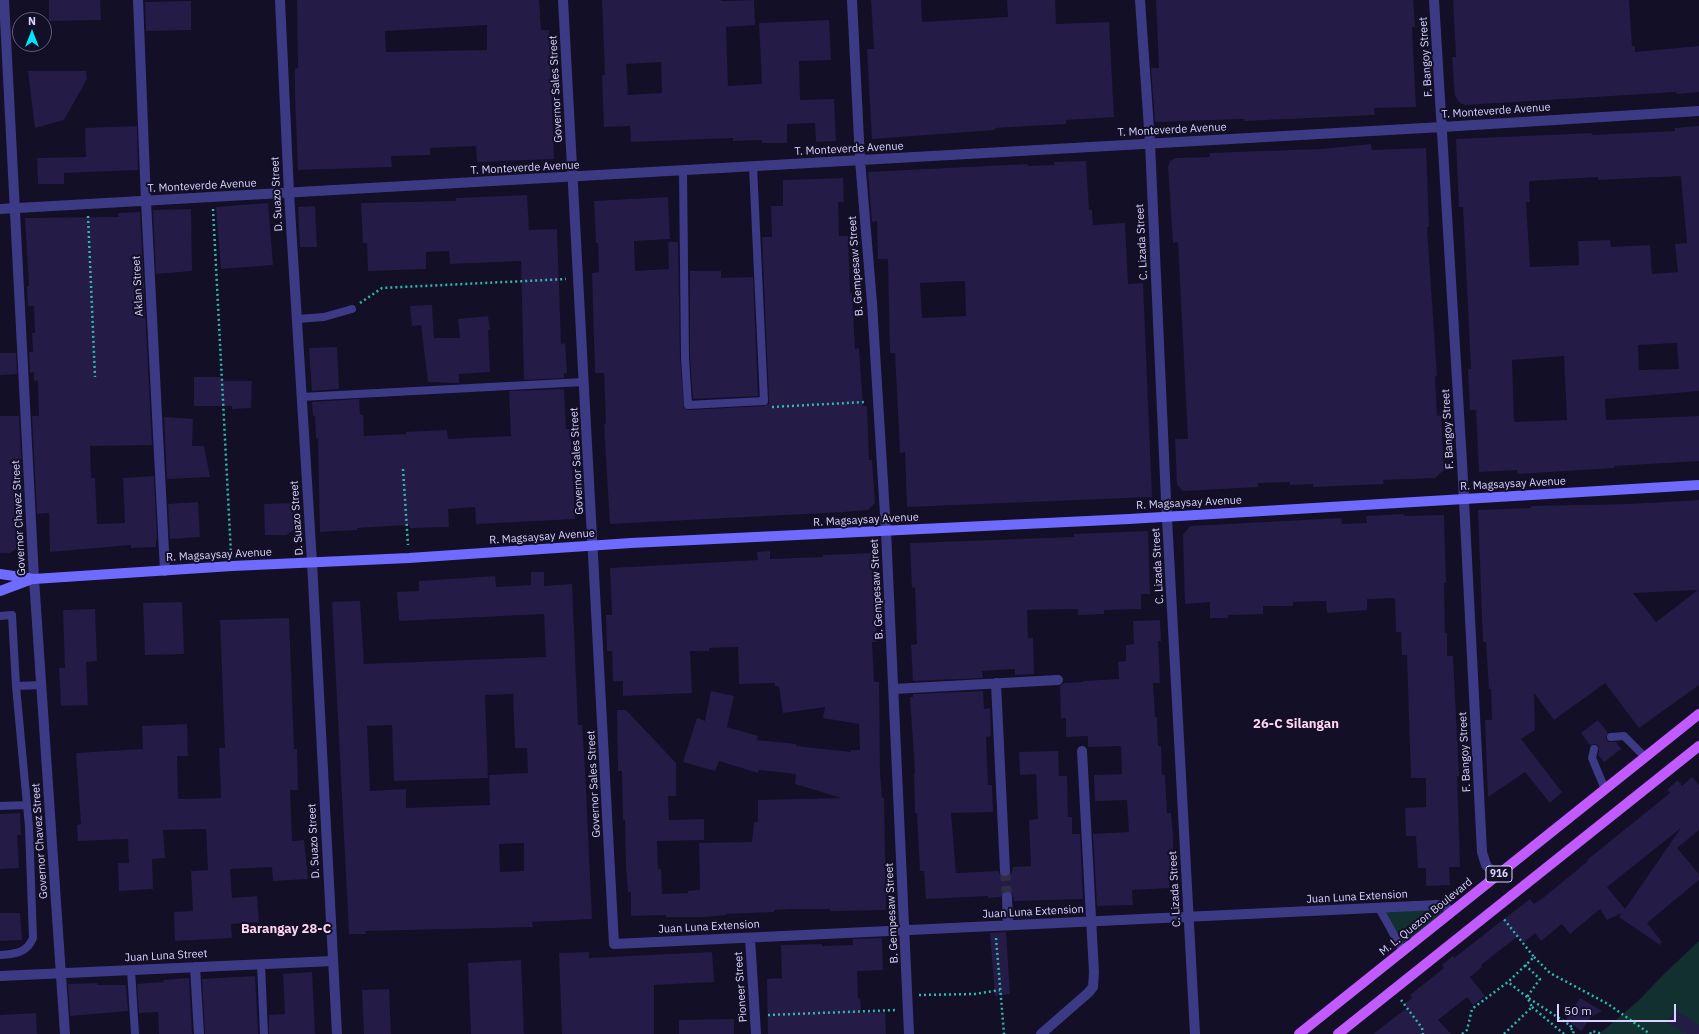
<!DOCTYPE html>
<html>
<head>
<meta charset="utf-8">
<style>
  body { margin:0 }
  #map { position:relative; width:1699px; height:1034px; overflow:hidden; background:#130f26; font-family:"IBM Plex Sans",sans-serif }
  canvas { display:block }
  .north { position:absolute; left:12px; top:12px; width:40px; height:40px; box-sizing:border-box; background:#130f26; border:1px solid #625e7d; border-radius:50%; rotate:0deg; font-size:11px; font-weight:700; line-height:16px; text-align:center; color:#d9d4ff }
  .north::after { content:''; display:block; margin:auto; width:14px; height:18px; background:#00e5ff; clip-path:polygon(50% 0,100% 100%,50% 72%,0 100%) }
  .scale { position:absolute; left:1557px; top:1004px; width:119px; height:18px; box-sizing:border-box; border:2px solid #d9d4ff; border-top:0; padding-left:5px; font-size:12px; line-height:14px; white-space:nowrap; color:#d9d4ff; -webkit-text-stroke:3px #130f26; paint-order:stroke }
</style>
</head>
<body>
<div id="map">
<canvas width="1699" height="1034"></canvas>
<div class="north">N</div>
<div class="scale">50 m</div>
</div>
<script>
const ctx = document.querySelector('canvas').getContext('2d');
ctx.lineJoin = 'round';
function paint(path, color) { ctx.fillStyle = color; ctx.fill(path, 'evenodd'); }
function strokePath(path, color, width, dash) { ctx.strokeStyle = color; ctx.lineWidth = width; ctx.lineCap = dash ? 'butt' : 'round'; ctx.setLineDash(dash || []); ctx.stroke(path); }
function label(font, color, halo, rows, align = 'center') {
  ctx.font = font + ' "IBM Plex Sans",sans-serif'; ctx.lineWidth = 4; ctx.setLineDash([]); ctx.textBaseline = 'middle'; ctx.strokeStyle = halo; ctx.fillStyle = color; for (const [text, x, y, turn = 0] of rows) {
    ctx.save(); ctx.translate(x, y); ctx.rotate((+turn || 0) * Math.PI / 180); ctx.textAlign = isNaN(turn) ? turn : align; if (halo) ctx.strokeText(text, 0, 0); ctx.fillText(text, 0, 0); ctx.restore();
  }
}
paint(new Path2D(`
  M1440 909 1443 914 1404 944 1385 913V910Z
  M1699 941V1034H1599L1637 1002 1664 974Z`), '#12302f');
paint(new Path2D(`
  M49 0H100L101 20 49 21Z
  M297 0H539L541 30H549L554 159 477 162 476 146 430 148V155L391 156 392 167 298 170 295 96V69L298 68ZM487 25V50L386 52 385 31Z
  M602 0H721V1L754 0 755 25 726 27 728 86 762 84 759 23 829 20 831 60 799 61 800 100 834 99 836 141 816 142 815 123 787 124V143H762V140L733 141V138L631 142 630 126 604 127 602 75H605ZM661 62 662 93 628 95 626 64Z
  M871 0H921L922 22 1008 17 1007 0H1055L1056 24 1109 22 1114 117 1066 120V124L995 128V130L872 139 867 49H874Z
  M1156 0H1413L1415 27H1412L1416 107 1374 108 1375 115 1244 121V119L1155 122 1151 68H1159Z
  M1453 0H1629L1632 46H1635V52L1699 46V92L1677 94 1676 92 1465 105 1460 103 1455 96 1452 57H1456Z
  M191 1V30L146 31 145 2Z
  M28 71H86L87 79 64 120 35 128Z
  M137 126 138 170 64 173V184H38L37 158 86 157 85 128Z
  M1699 126V391L1605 399 1606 420 1699 416V461L1614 466V468L1566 471 1517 474V470L1479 472 1476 410H1470L1468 369H1471L1468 307 1463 207H1459L1456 139 1592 133V135L1675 131V128ZM1679 176 1681 177 1687 243 1675 244 1678 272 1652 274 1650 245 1611 247 1610 240 1578 241 1579 265 1530 267 1526 202H1530L1529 183 1530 181 1598 177V180ZM1677 343 1679 369 1639 370 1638 345ZM1564 356 1567 420 1514 422 1512 360Z
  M1371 144 1372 150 1426 148 1429 227H1427L1437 376H1435L1437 416 1441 415 1444 470 1435 478 1383 480 1384 484 1313 487V484L1290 485V482L1258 483V487L1183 491 1177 485 1175 439H1188L1178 242 1173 243 1168 167 1170 161 1176 158 1210 157 1209 153 1320 149Z
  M1086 161 1089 210H1092L1093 225 1125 223 1128 284 1143 283 1152 497 907 507 905 452 900 453 895 353H890L888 259H878L877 221 872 222 868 172 1028 164V166L1054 165V162ZM965 281 966 316 922 318 920 283Z
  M843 178 844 202H838L839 236H848L850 293H852L855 349 859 348 863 406H867L869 460H872L875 503 868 510 844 512 610 524 604 424 606 423 604 373H595L592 273 599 272 598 243H596L594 201 668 197 670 239 634 241 635 271 669 269 668 242H678L680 358 684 408 688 410 764 406 769 404V401L762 237H772L771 206H783V180Z
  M527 195 529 230 557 229 561 344 565 343 567 373H564V378L524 380 521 261 450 264 449 251 426 252V269L368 271 367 243H363L361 203 456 201V198Z
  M268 203 273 265 221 269 216 207Z
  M315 206 317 247H300L298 207Z
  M191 209 192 271 156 274 153 210Z
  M140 212 152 445 90 446 91 478H95L97 524 125 523 123 478 154 476 157 539 156 540V547L131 548V545L50 552 49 513 37 514 32 416H39L38 380 34 381V372L30 373 29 352H33L32 333H35L34 306H28L27 286H29L25 218 119 217 118 213Z
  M690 271H721V278L753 277 758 396 693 399 690 358Z
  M432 305 434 338H460L458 319 488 316 490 330H488L490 372 459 374V383L428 382 421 325 412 326 410 306Z
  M337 347 339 389 312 391 309 348Z
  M0 353H16L17 374 0 375Z
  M194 377H220V381H252L251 408 232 409V406H194Z
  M564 389 566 429H570L575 519 476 524 475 507 448 509 449 527 410 528 409 525 357 528V530L320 532 318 438 316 439 315 416H313L312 402 359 399 360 415H363L364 436 406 434V432L447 430 448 439 511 436 509 391Z
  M0 416H19L24 514H20L21 545 10 553H0Z
  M164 417 193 419 192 446H204L210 477 167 479Z
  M1699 500V685L1639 728 1605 683 1554 720 1534 693 1535 730 1521 739 1562 792 1550 803 1525 772 1488 797 1485 720H1492L1491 689H1489L1486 642H1483L1478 510 1531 508V506L1629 504ZM1698 590 1656 622 1633 593Z
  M198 502 200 537 170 539 168 504Z
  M293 503 295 529 286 535H265L264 504Z
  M1404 514V516L1444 515 1446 583H1444L1445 633H1447V656H1453L1459 776H1457L1460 867H1449L1450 885 1426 886V868H1418L1416 836H1406L1405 808 1426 807V778H1411L1407 655H1402L1401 632H1396L1395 598 1367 599V610L1327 613 1326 601 1293 602V606H1263V614L1228 615V618H1210V602L1185 604 1183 535 1190 526 1341 518 1342 524 1367 523 1366 516Z
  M1148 531 1150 594H1141V609L1104 610V614L1078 615V609L1027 610 1028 638H1033L1034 674 1015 675V669L982 671 983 678 913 681 911 645 917 644 915 587 912 588 910 543 1074 537V534Z
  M770 551V559L823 557V555L874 553 877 642H872L874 682H879L880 773 882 798H884L886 910 830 911V909H792L774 910V912L726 914V915L704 917H666V915L631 916V892H628L626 867 625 820H623L622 771H618L617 710H626L676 763V796H668L669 820 704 819V840L657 841 658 869H661L662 894 688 893V891L700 890 699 843 752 842 754 822H758V800L841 798 795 784 796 774 759 770 758 773 719 761 715 771 683 762 697 718 705 721 711 691 734 696 727 727 758 736 757 740 796 744V746L851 752V750H860L859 724 823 718 825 707 783 713 779 686H775V683L739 684 738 647 709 648V651H690L692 693 623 696V681H613L612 651H607L606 615H612L610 568 758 560 757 552Z
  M531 572H544V586L572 584 578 725H582L585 768 592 919 532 922 533 927 365 931 366 934H349L332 602 360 601 364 664 546 657 544 614 399 621 397 592 419 591V581L495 576 496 587 531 585ZM513 694 515 748H527L528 773 489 775 490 805 406 808V789L370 791 367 726 392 725 394 781 488 778 485 695ZM524 843V871L500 872 499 844Z
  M182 602 184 654 145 655 143 603Z
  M95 609 97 661 86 662 88 705 61 706 59 668H65L63 610Z
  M289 618 294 749H297L298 790H290L292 841 304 840 308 879 273 881 272 867 230 869 232 898 257 896 259 922 231 924 232 938 175 941 174 912 193 911 191 871 208 870 206 829 163 830 165 858 152 859 153 889 119 891 118 863H129L128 839 78 841 77 825 81 824 76 753 143 749 142 726 187 724 188 756H177L178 799 221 798 219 748H225L220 620Z
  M1160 620 1161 641H1158L1160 683H1153L1155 717H1157L1158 746H1161L1162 775H1165L1167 813H1171L1173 835V856H1170L1169 888 1132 890 1133 905 1097 906 1093 834 1129 832 1127 800 1095 801 1094 775 1122 774 1121 746 1088 747V736L1066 737V718H1061L1060 686 1064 683 1083 682V681L1119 679 1118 662 1126 661V645L1134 644 1133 621Z
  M983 691 984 709 990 708 991 736 986 737 988 785H992L993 812 951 813 956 873 998 871 1002 877H1006L1011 874 1013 867 1031 866 1029 820 1038 819 1036 774 1020 775 1019 752 1058 751 1059 776H1067L1068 817H1072V834H1080L1083 899 1014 901 1012 893 1007 891 1003 892 1001 897 988 898V896L926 899 924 871H920L917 813H915L914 773H915L910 697H913V694Z
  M1598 720 1608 733 1606 737 1607 740 1609 742H1616L1621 749 1604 762 1598 755 1599 750 1598 745 1595 744 1590 745 1581 733Z
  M1692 777 1699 785V830L1677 848 1699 874V880L1647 923 1662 942 1660 945 1619 917 1622 913 1607 920 1600 909 1570 934 1562 924 1541 941 1535 933 1524 942 1518 936 1481 965 1482 967 1470 977 1485 996 1473 1005 1467 997 1438 1020 1451 1034H1373L1407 1008 1404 1004 1412 998 1410 995 1444 968 1442 965 1453 956 1454 958 1530 899 1534 904 1543 898 1588 861 1587 860 1670 793 1667 790 1678 780 1682 786ZM1681 828 1661 857 1625 909 1607 887Z
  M20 813 21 835H17L19 868 0 869V814Z
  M0 913H20L22 940 0 941Z
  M1006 932 1010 994 995 996 990 933Z
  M882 938 883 970 857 971 858 999 860 998 861 1013 885 1012 886 1034H768L767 979 782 978 781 945 822 944V946L853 945V939Z
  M589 952V958L712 952 714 982 654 985V1034H562L559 953Z
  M521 960 524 1034H471L468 963Z
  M312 972 315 1034H269V1015L285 1014 283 974Z
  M255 976 258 1034H205L202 979Z
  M189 978 192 1034H159L158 1012 139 1013 137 984 164 982 163 980Z
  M97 983V985H126L128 1011 70 1016 68 984Z
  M389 989 391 1034H364L362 990Z
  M1580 998 1602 1011 1591 1017 1581 1031 1566 1019Z
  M1676 1011 1699 1025V1034H1688L1666 1022Z
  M36 1013 37 1034H0V1015Z
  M734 1019V1034H679V1020Z`), '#241b47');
strokePath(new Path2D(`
  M1005 871 1007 897`), '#312d47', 10, [10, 5]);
strokePath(new Path2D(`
  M213 209 231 554
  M88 216 95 377
  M360 303 382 288 566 279
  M772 407 865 402
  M403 469 408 545
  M996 938 1004 1034
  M1534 957 1550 973 1608 1004 1650 1034
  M1525 965 1540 979 1527 997 1571 1026 1569 1028 1574 1030 1573 1034
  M919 995 975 994 1000 990
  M1401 1000 1422 1028 1423 1034
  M1532 1007 1564 1034
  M768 1015 897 1010
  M1462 1034 1467 1030 1472 1009 1508 982 1534 957 1503 918
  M1504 1034 1532 1007 1527 997 1508 982
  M1590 1034 1592 1031 1603 1034`), '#2fb8b0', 2.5, [2, 3]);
strokePath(new Path2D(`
  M683 170 685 358 688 405 764 401 753 166
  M297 319 324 317 352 309
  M301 397 584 382
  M0 616 12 615 16 686 29 827 33 938C27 953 15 954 0 955
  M16 686 41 685
  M1611 737 1624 736 1645 757
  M1594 749 1592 758 1605 789
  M0 806 27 805
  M1379 908 1403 951
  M261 964 264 1034
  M131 970 135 1034`), '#3d3a85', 8);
strokePath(new Path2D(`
  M4 0 34 579 65 1034
  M138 0 146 201 165 571
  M280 0 289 193 312 562 337 1034
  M563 0 614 944 1437 905 1445 906 1450 912
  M1140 0 1150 143 1166 500 1195 1034
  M996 683 1005 871
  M894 689 1058 680
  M1007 897 1008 925
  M750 938 756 1034
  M195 967 199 1034
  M0 976 333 961
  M1041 1034 1088 993 1093 987 1094 973 1082 751`), '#3d3a85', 10);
strokePath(new Path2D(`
  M852 0 860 160 872 303 886 531 909 1034
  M1434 0 1462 462 1482 852 1486 865 1496 876
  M0 209 1442 127 1699 111`), '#3d3a85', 10);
strokePath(new Path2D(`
  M0 574 34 579 232 566 409 558 631 543 1129 519 1699 485
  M0 591 32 579`), '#6f6bff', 10);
strokePath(new Path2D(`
  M1299 1034 1699 714
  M1338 1034 1699 746`), '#c25bff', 10);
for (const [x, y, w] of [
  [1499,874,26]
]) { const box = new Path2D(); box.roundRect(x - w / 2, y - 8, w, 16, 3); ctx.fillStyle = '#130f26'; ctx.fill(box); strokePath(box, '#d9d4ff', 1); }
label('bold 10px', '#d9d4ff', null, [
  ["916",1499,874]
]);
label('11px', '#d9d4ff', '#130f26', [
  ["F. Bangoy Street",1426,57,-94],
  ["Governor Sales Street",556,89,-93],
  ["T. Monteverde Avenue",1496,111,-4],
  ["T. Monteverde Avenue",1172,130,-3],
  ["T. Monteverde Avenue",849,149,-3],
  ["T. Monteverde Avenue",525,168,-3],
  ["T. Monteverde Avenue",202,186,-3],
  ["D. Suazo Street",277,194,-93],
  ["C. Lizada Street",1142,242,-93],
  ["B. Gempesaw Street",856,266,-94],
  ["Aklan Street",138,286,-93],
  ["F. Bangoy Street",1448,429,-93],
  ["Governor Sales Street",577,461,-93],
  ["R. Magsaysay Avenue",1513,484,-3],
  ["R. Magsaysay Avenue",1189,503,-3],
  ["Governor Chavez Street",19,518,-93],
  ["D. Suazo Street",297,518,-94],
  ["R. Magsaysay Avenue",866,520,-3],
  ["R. Magsaysay Avenue",542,537,-4],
  ["R. Magsaysay Avenue",219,555,-3],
  ["C. Lizada Street",1158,566,-93],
  ["B. Gempesaw Street",877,589,-93],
  ["F. Bangoy Street",1465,752,-93],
  ["Governor Sales Street",594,784,-93],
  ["Governor Chavez Street",40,841,-94],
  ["D. Suazo Street",314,841,-93],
  ["C. Lizada Street",1175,889,-93],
  ["Juan Luna Extension",1357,897,-3],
  ["Juan Luna Extension",1033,912,-3],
  ["B. Gempesaw Street",892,913,-93],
  ["M. L. Quezon Boulevard",1426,917,-39],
  ["Juan Luna Extension",709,927,-3],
  ["Juan Luna Street",166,956,-3],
  ["Pioneer Street",741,987,-94]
]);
label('bold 13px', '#ffd6f0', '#130f26', [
  ["26-C Silangan",1296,724],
  ["Barangay 28-C",286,929]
]);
</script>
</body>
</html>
